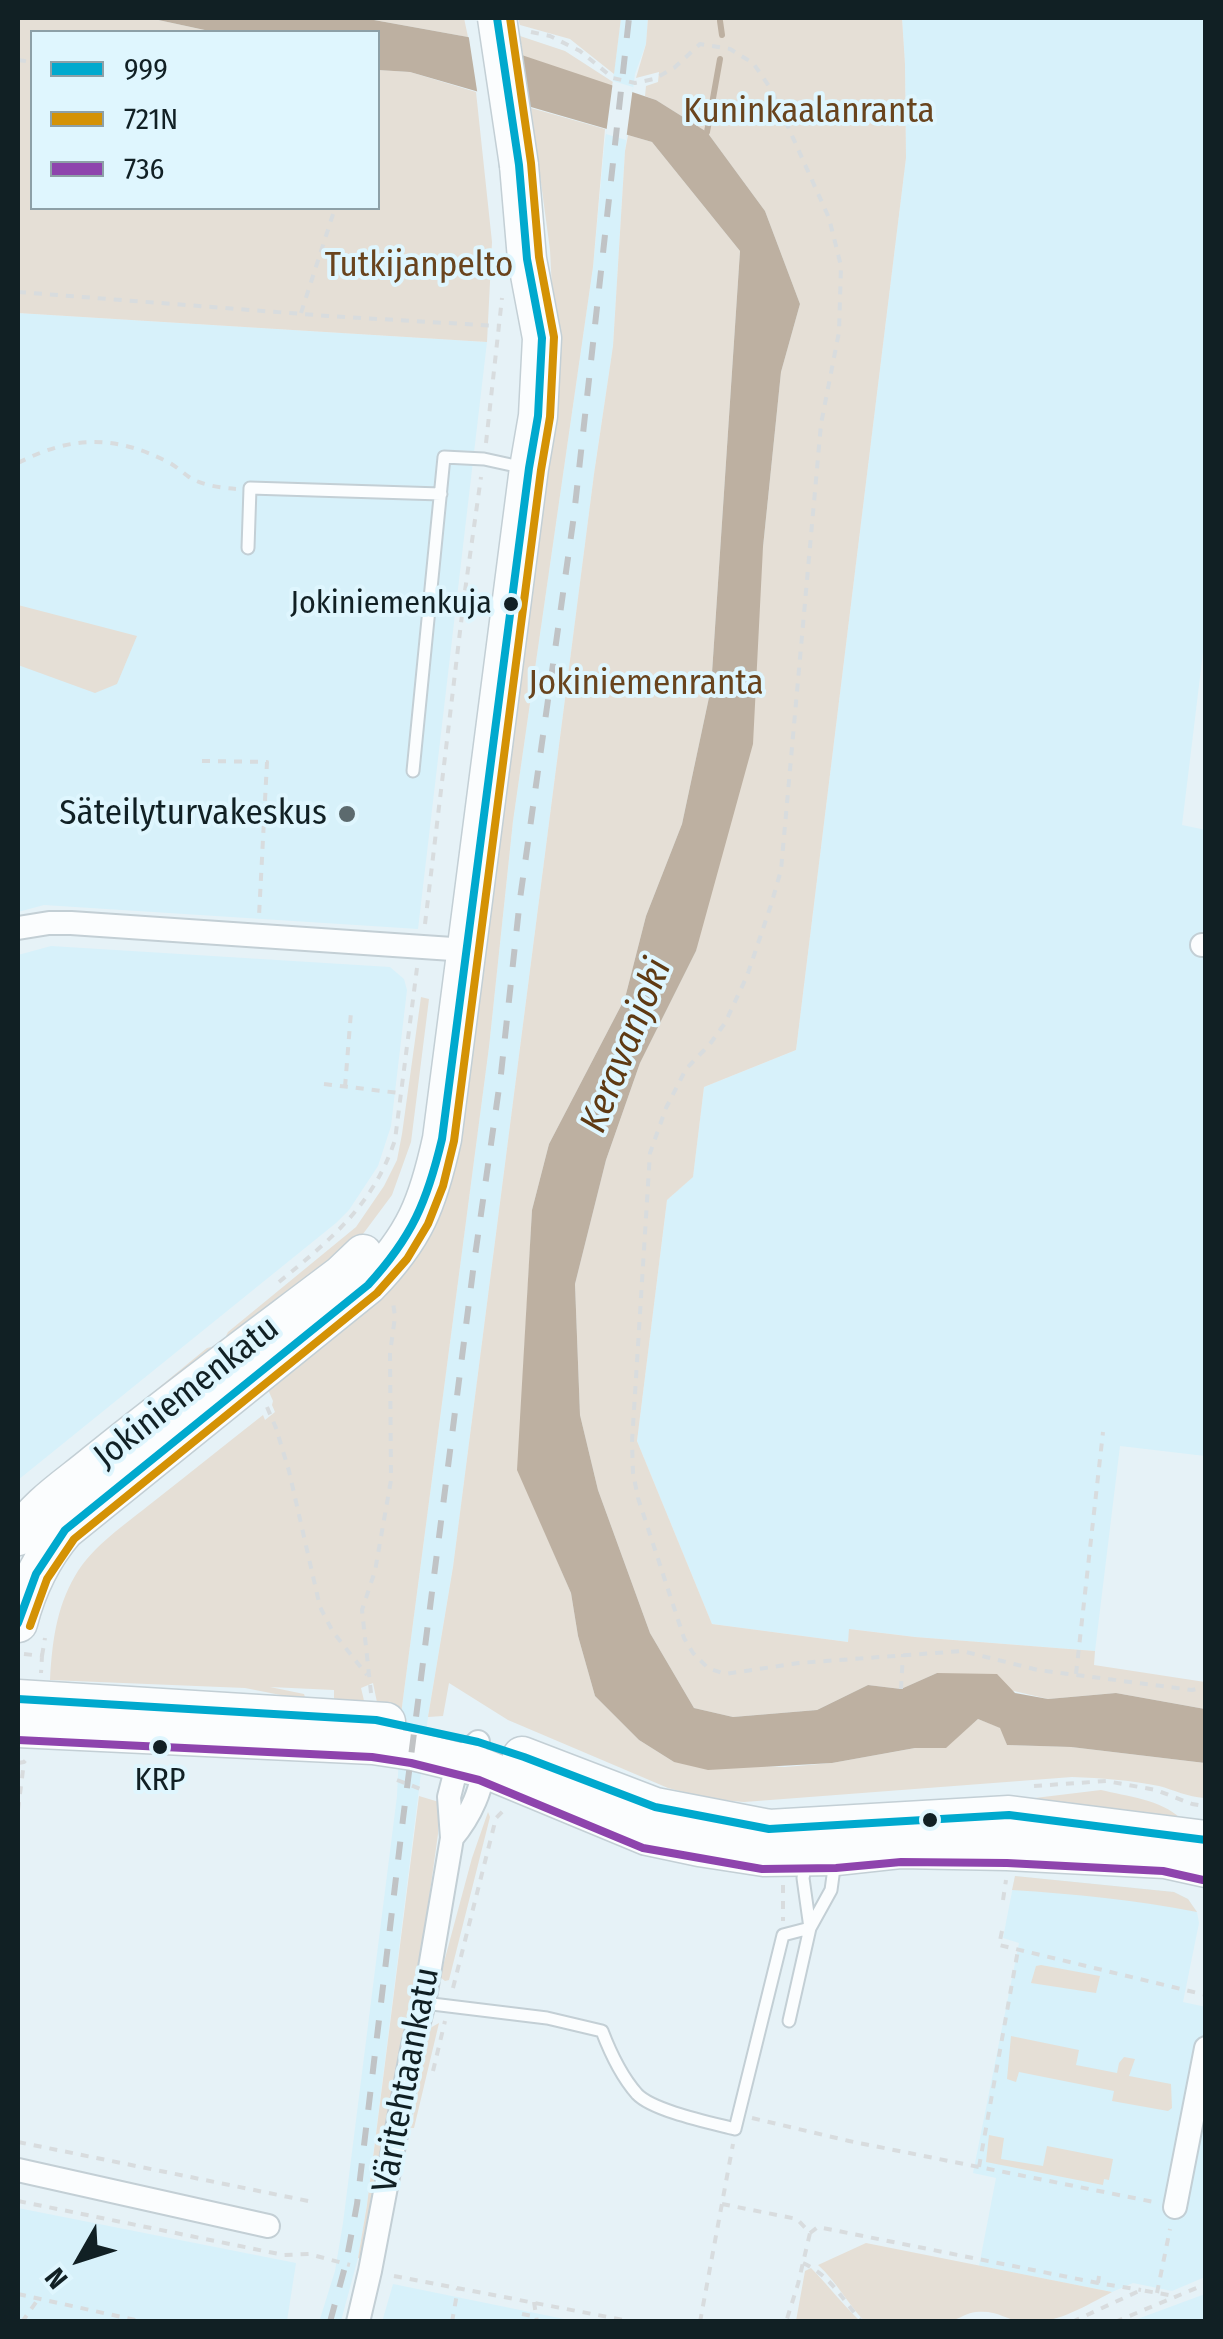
<!DOCTYPE html>
<html>
<head>
<meta charset="utf-8">
<style>
  body { margin:0 }
  #map { position:relative; width:1223px; height:2339px; overflow:hidden; background:#e6f2f7; font-family:"Fira Sans Condensed",sans-serif }
  canvas { display:block }
  .frame { position:absolute; inset:0; border:20px solid #112024; pointer-events:none }
  .legend { position:absolute; left:30px; top:30px; width:350px; height:180px; box-sizing:border-box; background:#dff6fe; border:2px solid #8da0a7; margin:0; padding:12px 18px; list-style:none; font-size:30px; color:#112024 }
  .legend li { display:flex; align-items:center; gap:20px; height:50px }
  .legend b { width:50px; border:2px solid #8da0a7 }
  .north { position:absolute; left:30px; top:2209px; width:100px; height:100px; -webkit-text-stroke:8px #dff6fe; paint-order:stroke; rotate:231deg; font-size:28px; font-weight:700; line-height:40px; text-align:center; color:#112024 }
  .north::after { content:''; display:block; margin:auto; width:35px; height:45px; background:#112024; clip-path:polygon(50% 0,100% 100%,50% 72%,0 100%) }
</style>
</head>
<body>
<div id="map">
<canvas width="1223" height="2339"></canvas>
<div class="frame"></div>
<ul class="legend">
<li><b style="height:12px;background:#00a9ce"></b>999</li>
<li><b style="height:12px;background:#d49205"></b>721N</li>
<li><b style="height:12px;background:#8e44ad"></b>736</li>
</ul>
<div class="north">N</div>
</div>
<script>
const ctx = document.querySelector('canvas').getContext('2d');
ctx.lineJoin = 'round';
function paint(path, color) { ctx.fillStyle = color; ctx.fill(path, 'evenodd'); }
function strokePath(path, color, width, dash) { ctx.strokeStyle = color; ctx.lineWidth = width; ctx.lineCap = dash ? 'butt' : 'round'; ctx.setLineDash(dash || []); ctx.stroke(path); }
function label(font, color, halo, rows, align = 'center') {
  ctx.font = font + ' "Fira Sans Condensed",sans-serif'; ctx.lineWidth = 8; ctx.setLineDash([]); ctx.textBaseline = 'middle'; ctx.strokeStyle = halo; ctx.fillStyle = color; for (const [text, x, y, turn = 0] of rows) {
    ctx.save(); ctx.translate(x, y); ctx.rotate((+turn || 0) * Math.PI / 180); ctx.textAlign = isNaN(turn) ? turn : align; if (halo) ctx.strokeText(text, 0, 0); ctx.fillText(text, 0, 0); ctx.restore();
  }
}
paint(new Path2D(`
  M621 18H648L646 44 635 74 625 151 613 346 594 474 453 1567 428 1717 367 2205 358 2258 341 2321 319 2322 335 2271 343 2223 397 1796 401 1714 489 1047 513 821 593 267 604 148Z
  M902 18H1205L1206 628 1182 825 1206 830 1205 1456 1120 1446 1095 1651 915 1637 850 1629 848 1642 712 1624 637 1441 667 1200 693 1176 704 1087 796 1050 906 158 905 64Z
  M18 313 487 342 418 929 44 905 18 912Z
  M51 946 390 967 404 979 407 990 391 1126 378 1166 349 1210 336 1223 18 1480V955Z
  M1015 1876 1174 1892 1188 1899 1197 1912 1199 1923 1183 2002 1206 2007 1205 2277 1172 2291 1133 2283 1112 2292 979 2266 996 2178 973 2173 1019 1943 1003 1938Z
  M18 2208 296 2263 287 2321H18Z
  M393 2284 574 2321 382 2322Z
  M1205 2294V2321H1132Z`), '#d7f1fa');
paint(new Path2D(`
  M18 18H149L214 32H32V208H378V70L410 72 476 92 492 242 487 342 18 313Z
  M363 18H464L468 37Z
  M518 18H621L614 74 570 39 520 25Z
  M648 18H902L905 64 906 158 796 1050 704 1087 693 1177 667 1200 637 1441 712 1624 848 1642 849 1629 915 1637 1095 1651 1094 1665 1205 1682V1709L1116 1693 1048 1699 937 1673 901 1689 868 1685 817 1710 733 1717 694 1708 650 1633 598 1490 580 1415 575 1284 606 1160 640 1063 696 951 763 547 781 372 800 304 765 211 707 132 656 100 645 96 646 86 658 82 659 72 636 78 646 44Z
  M520 36 565 51 613 82 612 86 523 56Z
  M531 108 605 129 593 267 513 821 489 1047 401 1714 379 1712 373 1683 361 1688 366 1709 334 1705V1690L270 1687 304 1694 306 1700 245 1688 50 1680C52 1644 56 1608 75 1576 93 1545 126 1524 153 1502 190 1473 226 1444 263 1415L265 1420 275 1412 272 1405 273 1401 266 1385 404 1265 553 309 550 250Z
  M628 135 652 142 740 251 711 688 682 824 646 916 625 998 549 1144 532 1210 518 1470 571 1593 578 1636 595 1696 639 1740 674 1762 785 1767 832 1763 915 1748H945L978 1719 1001 1728 1007 1745 1071 1747 1205 1763 1204 1798C1188 1797 1174 1790 1159 1786 1129 1780 1102 1778 1072 1777L744 1802 710 1799 668 1788 508 1720 449 1683 443 1716 428 1717 453 1567 594 474 613 346 625 151Z
  M18 605 137 636 117 684 95 693 18 665Z
  M421 997 429 999 411 1142 392 1195 360 1238 231 1342 226 1336 228 1332 356 1227 384 1186 397 1160 402 1134Z
  M211 1347 216 1353 18 1515V1503L207 1348Z
  M1101 1790C1126 1796 1162 1800 1180 1818L1010 1801Z
  M419 1796 439 1802 438 1834 425 1928 361 2259 358 2258 367 2205Z
  M488 1812 490 1817 449 1980 445 1981 440 1977 472 1858Z
  M1015 1876 1174 1892 1188 1899 1197 1912C1135 1900 1075 1894 1012 1890Z
  M1041 1965 1100 1976 1096 1993 1031 1983 1036 1966Z
  M439 2023 414 2128H411L430 2028Z
  M1011 2036 1079 2050 1076 2065 1117 2073 1119 2063 1124 2057 1135 2059 1129 2076 1171 2084 1172 2108 1168 2111 1112 2101 1114 2091 1019 2072 1016 2082 1007 2079Z
  M989 2135 1004 2138 1001 2159 1043 2166 1047 2146 1113 2159 1109 2180 1104 2179 1103 2185 986 2162Z
  M866 2243 1112 2292C1083 2307 1056 2325 1022 2322 1004 2319 998 2310 976 2312 967 2313 962 2317 954 2320 941 2325 919 2322 906 2319L903 2321H864C847 2303 837 2282 818 2265Z
  M811 2268C829 2286 842 2304 860 2321H796L805 2271Z`), '#e5dfd6');
paint(new Path2D(`
  M149 18H363L468 37 656 100 707 132 765 211 800 304 781 372 763 547 753 744 696 951 640 1063 606 1160 575 1284 580 1415 598 1490 650 1633 694 1708 733 1717 817 1710 868 1685 901 1689 937 1673 997 1674 1015 1693 1048 1699 1116 1693 1205 1709V1763L1071 1747 1007 1745 1000 1728 978 1719 946 1748H915L832 1763 708 1770 674 1762 639 1740 595 1696 578 1636 571 1593 517 1470 532 1210 549 1144 625 998 646 916 682 824 711 688 740 251 652 142 410 72 378 70V32H214Z`), '#bdb0a1');
paint(new Path2D(`
  M468 32 521 50 530 112 478 97Z
  M613 81 633 87 626 140 606 134Z`), '#e6f2f7');
strokePath(new Path2D(`
  M720 21 722 35
  M704 136 707 132 720 59`), '#bdb0a1', 6);
const service = new Path2D(`
  M248 548 250 488 441 494
  M413 771 444 457 484 459 525 468
  M806 1864 803 1878 810 1928
  M424 2003 547 2018 602 2031C610 2052 622 2077 637 2094 653 2111 712 2123 735 2129L783 1935 810 1928
  M789 2021 810 1928 831 1890 835 1861`);
const minor = new Path2D(`
  M18 928 49 923H71L467 950
  M1202 945H1206
  M452 1838C468 1819 487 1785 481 1760
  M18 2170 268 2226
  M1175 2207 1206 2048
  M358 2322 370 2271 413 2045 424 2003 452 1838 449 1797 458 1762 478 1742`);
const primary = new Path2D(`
  M18 1536C36 1506 70 1485 96 1463 176 1398 259 1337 341 1275L363 1254
  M18 1623C27 1588 41 1558 65 1530L368 1285C415 1237 428 1203 442 1139L529 468 538 416 542 338 527 259 519 165
  M18 1699 386 1722
  M18 1728 373 1745 413 1751 483 1768 647 1836 699 1847 764 1857 836 1856 900 1849 1007 1851 1165 1859 1206 1868
  M522 1756 655 1807 769 1829 1009 1815 1206 1840`);
strokePath(service, '#c3cfd5', 15);
strokePath(minor, '#c3cfd5', 26);
strokePath(primary, '#c3cfd5', 41);
strokePath(new Path2D(`
  M531 32 550 36 580 51 613 78 635 83 654 79 674 68 700 44 730 49 753 63 771 89 829 218 841 266 839 332 821 424 781 870 771 905 747 976 725 1023 710 1044 686 1069 666 1108 650 1153 632 1442 633 1473 638 1498 684 1638 693 1653 708 1668 725 1674 799 1663 962 1651 1038 1670 1192 1690 1206 1687
  M18 60 32 62
  M18 292 328 316 498 326
  M301 313 335 208
  M486 443 502 298
  M18 463C72 435 116 435 170 463 177 467 183 473 189 477 201 485 221 488 236 489
  M202 761 267 762 259 916
  M199 822 264 825
  M425 924 464 598 481 477
  M324 1084 399 1093
  M345 1087 351 1012
  M279 1282C330 1240 373 1206 395 1140L417 968
  M267 1407 276 1428 289 1471 320 1607 333 1632 367 1675
  M24 1654 42 1656 41 1673
  M42 1656 45 1638
  M1076 1674 1103 1432
  M901 1689 903 1654
  M371 1693 362 1610 375 1571 391 1480 390 1353 395 1317 393 1302
  M18 1763 24 1762 28 1758
  M397 1780 426 1791
  M1034 1786 1106 1781 1156 1790 1192 1804 1206 1806
  M18 1810 24 1762
  M783 1885V1921
  M1003 1900 1006 1880
  M1002 1931 999 1945 1206 1995
  M453 1988 496 1818 503 1811
  M433 2071 445 2021
  M752 2118 849 2141 1154 2202
  M18 2142 313 2202
  M979 2167 1018 1950
  M18 2201 284 2255 309 2254 350 2265
  M722 2204 797 2219 810 2233 798 2284 786 2322
  M810 2233 818 2227 1098 2283
  M803 2263C831 2276 842 2299 862 2322
  M394 2276 634 2322
  M1099 2276 1098 2283 1141 2290
  M1157 2293 1170 2229
  M18 2294 144 2322
  M534 2302 537 2322
  M522 2314 537 2317
  M22 2322 39 2298
  M452 2322 458 2288
  M700 2322 733 2144
  M1072 2322 1141 2290 1174 2296
  M1115 2322 1206 2284`), '#d8dcde', 4, [8, 8]);
strokePath(service, '#fbfdfe', 11);
strokePath(minor, '#fbfdfe', 22);
strokePath(primary, '#fbfdfe', 38);
strokePath(new Path2D(`
  M330 2322 346 2263 357 2204 403 1819 474 1263 501 1074 520 899 574 515 629 18`), '#c0c3c5', 6, [18, 18]);
const primaryBridge = new Path2D(`
  M497 18 519 165`);
strokePath(primaryBridge, '#c3cfd5', 41, []);
strokePath(primaryBridge, '#fbfdfe', 38);
strokePath(new Path2D(`
  M18 1623 36 1574 65 1530 368 1285C412 1237 427 1202 442 1139L529 468 538 416 542 338 527 259 519 165 497 18
  M18 1699 376 1720 478 1742 524 1757 655 1807 769 1829 1009 1815 1206 1840`), '#00a9ce', 8);
strokePath(new Path2D(`
  M30 1626 47 1579 74 1539 377 1293 407 1259 428 1224 443 1186 454 1141 541 470 550 417 554 337 539 257 531 163 510 18`), '#d49205', 8);
strokePath(new Path2D(`
  M18 1740 372 1757 411 1763 479 1780 643 1848 762 1869 836 1868 901 1862 1007 1863 1163 1871 1203 1880`), '#8e44ad', 8);
for (const [x, y, r, color] of [
  [511,604,9,"#112024"],
  [347,814,10,"#5c6a6e"],
  [160,1747,9,"#112024"],
  [930,1820,9,"#112024"]
]) { const dot = new Path2D(); dot.arc(x, y, r, 0, 2 * Math.PI); ctx.fillStyle = color; ctx.fill(dot); strokePath(dot, '#dff6fe', 4); }
label('32px', '#112024', '#dff6fe', [
  ["Jokiniemenkuja",492,604],
  ["KRP",160,1781,"center"]
], 'right');
label('35px', '#69441e', '#dff6fe', [
  ["Kuninkaalanranta",809,112],
  ["Tutkijanpelto",419,266],
  ["Jokiniemenranta",646,684]
]);
label('35px', '#112024', '#dff6fe', [
  ["Säteilyturvakeskus",327,814]
], 'right');
label('35px', '#112024', '#dff6fe', [
  ["Jokiniemenkatu",187,1393,-38],
  ["Väritehtaankatu",407,2080,-79]
]);
label('italic 38px', '#5f3a13', '#dff6fe', [
  ["Keravanjoki",627,1046,-68]
]);
</script>
</body>
</html>
